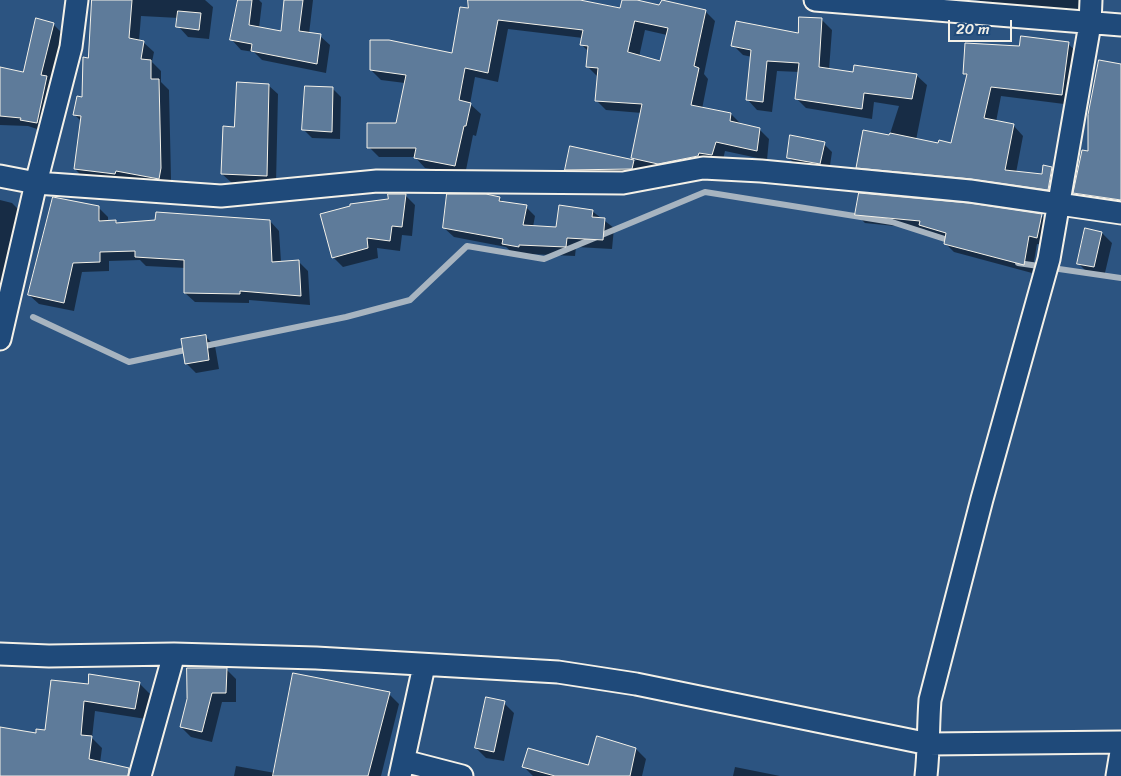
<!DOCTYPE html>
<html>
<head>
<meta charset="utf-8">
<style>
  body { margin:0 }
  #map { position:relative; width:1121px; height:776px; overflow:hidden; background:#2c5481; font-family:Sriracha,sans-serif }
  canvas { display:block }
  .scale { position:absolute; left:948px; top:20px; width:64px; height:22px; box-sizing:border-box; border:2px solid #f4f1e8; border-top:0; padding-left:6px; font-size:15px; line-height:18px; white-space:nowrap; color:#f4f1e8; -webkit-text-stroke:4px #1f4a7a; paint-order:stroke }
</style>
</head>
<body>
<div id="map">
<canvas width="1121" height="776"></canvas>
<div class="scale">20 m</div>
</div>
<script>
const ctx = document.querySelector('canvas').getContext('2d');
ctx.lineJoin = 'round';
function paint(path, color) { ctx.fillStyle = color; ctx.fill(path, 'evenodd'); }
function strokePath(path, color, width, dash) { ctx.strokeStyle = color; ctx.lineWidth = width; ctx.lineCap = dash ? 'butt' : 'round'; ctx.setLineDash(dash || []); ctx.stroke(path); }
paint(new Path2D(`
  M93 0H205L213 7 209 39 188 37 178 26 179 18 141 16 139 41 143 42 154 52 152 62 161 71V82L169 90 171 179 169 189 85 179 75 169 81 121 74 114 83 99 90 59Z
  M239 0H259L262 3 259 28 282 32 286 0H313L309 34 320 36 330 45 326 73 262 60 254 52 241 50 232 40Z
  M469 0H555L621 10 623 0H631L660 6 705 11 715 21 704 74 708 79 702 109 731 114 741 124 759 129 769 139 767 160 725 151 722 164 669 173 640 167 643 170 575 179 566 170 571 148 636 161 633 158 642 113 606 110 596 100 597 76 587 66 588 51 581 44 583 38 508 29 498 82 475 77 470 104 481 114 476 136 473 135 465 175 425 168 415 157H379L369 147 397 125 405 83 381 80 371 70 453 54 469 10ZM645 30 667 35 661 63 639 57Z
  M975 0H1090L1088 15 1032 10Z
  M822 20 832 30 829 70 854 74 916 75 927 85 916 140 939 145H952L967 76 964 73 1020 47 1068 44 1079 54 1072 105 1001 96 996 122 1013 125 1023 136 1016 173 1043 176 1052 168 1062 178 1058 199 867 177 857 167 889 137 899 106 874 102 872 119 806 108 796 98 800 72 777 71 772 112 757 110 747 99 752 57 743 55 733 45 799 35Z
  M53 24 62 33 51 82 56 87 46 132 28 126 0 125V68L24 73Z
  M1121 65V208L1084 202 1074 193Z
  M268 85 278 94 276 184 232 183 222 174 235 128Z
  M333 89 341 97 340 139 312 138 304 130Z
  M823 143 832 152 829 172 797 166 788 157Z
  M405 195 415 205 412 236 402 235 400 251 377 248 378 258 343 267 333 257 351 207Z
  M499 198 504 203 526 207 535 216 533 227 557 228 592 211 614 228 612 249 576 247 575 256 529 254 528 256 513 253 506 247 454 237 444 228Z
  M0 200 12 203 22 213 0 292Z
  M98 207 108 217V222L116 221 118 224 270 221 279 231 281 262 298 261 308 271 310 305 249 300V303L195 302 185 293 186 268 146 266 140 260 109 261V271L82 272 74 311 39 304 29 295Z
  M856 214 1041 215 1049 224 1045 245 1037 244 1032 273 954 252 945 243 947 238 928 233 924 229 865 223Z
  M1102 233 1112 243 1104 277 1088 273 1078 263Z
  M205 336 215 346 219 369 196 373 186 363Z
  M226 669 236 679V702H222L212 742 191 737 181 727Z
  M139 683 150 694 146 719 95 711 92 738 102 748 100 763 126 768 134 776H0V728L37 735 46 732 89 686Z
  M389 694 399 704 381 776H234L236 766 275 773Z
  M504 703 514 713 504 761 486 758 476 748Z
  M636 749 646 759 642 776H533L524 767H589Z
  M735 767 780 776H733Z`), '#0007');
strokePath(new Path2D(`
  M1018 263 1121 278
  M33 317 129 362 190 349
  M200 347 346 317 410 300 467 246 544 259 705 192 892 222 951 241`), '#a7b4c0', 6);
const building = new Path2D(`
  M92 0H132L129 38 144 41 141 59 151 60V79H159L161 168 159 179 116 171 115 174 74 169 81 116 73 115 77 96 82 97 83 57 88 58Z
  M238 0H252L249 25 281 31 284 0H303L299 31 321 34 317 64 251 51 252 44 230 40Z
  M468 0H580L620 8 622 0H637L659 5 662 0 706 10 694 66 699 68 691 105 731 113 730 121 760 128 757 151 716 142 712 155 699 153 698 156 658 164 631 158 642 104 595 101 598 68 586 67 588 46 580 45 583 30 498 20 488 73 465 68 459 100 471 103 466 126H464L455 166 414 158 416 148H367V123H396L406 75 370 70V40H389L452 53 460 7 468 8ZM635 21 668 28 660 61 628 52Z
  M178 11 201 13 199 30 176 27Z
  M799 17 822 18 819 67 853 72 854 65 917 74 912 99 864 93 862 109 795 99 799 63 767 61 763 102 746 100 751 50 731 46 736 21 798 33Z
  M36 18 54 23 41 75 47 76 37 123 20 120 21 118 0 116V67L23 72Z
  M1021 36 1069 42 1062 95 991 87 984 118 1014 124 1005 170 1042 174 1043 165 1052 167 1048 190 972 179 856 168 863 130 889 135 890 133 938 143 939 140 951 143 967 74H963L965 43 1019 46Z
  M1099 60 1121 64V200L1073 193 1082 150 1088 151V115Z
  M237 82 269 84 267 176 221 174 223 126 234 127Z
  M305 86 333 87 332 132 302 130Z
  M790 135 825 142 820 164 787 158Z
  M570 146 634 160 632 169 565 170Z
  M859 193 968 203 1042 214 1037 238 1029 236 1024 265 944 244 946 233 919 225 920 221 855 215Z
  M388 194H406L402 227 392 226 390 241 367 238 368 248 332 258 320 214 350 206V204L388 199Z
  M447 194H486L500 197 499 201 527 205 523 225 556 227 559 205 593 210 592 217 605 218 603 240 567 238 566 247 519 245V247L502 244 503 239 443 228Z
  M53 197 99 206V221L116 220V223L155 220 156 212 270 220 272 262 299 260 301 296 240 291V294L184 293V260L135 257V251L100 252V262L73 263 64 303 28 295Z
  M1085 228 1102 232 1094 267 1077 264Z
  M206 335 209 360 185 364 181 339Z
  M187 668H227L226 693H212L202 732 180 727 187 699Z
  M293 673 390 692 368 776H273Z
  M89 674 140 682 135 709 84 701 81 735 92 736 89 759 129 768 128 776H0V727L36 733V729L45 730 51 680 88 684Z
  M486 697 505 701 494 752 475 748Z
  M597 736 636 748 630 776H555L522 767 528 748 588 765Z`);
paint(building, '#5e7b9a');
strokePath(building, '#f4f1e8', 1);
const minor = new Path2D(`
  M815 0 1121 25
  M0 176 36 183 221 196 377 181 623 183 703 168 761 171 970 191 1121 213
  M0 339 36 183 71 47 77 0
  M0 654 49 656 174 654 316 658 558 672 636 684 929 744 1121 742
  M404 761 462 776
  M140 776 174 654
  M400 776 424 666
  M926 776C929 750 928 726 930 700L982 499 1049 259 1090 24 1091 0
  M1117 776 1121 752`);
strokePath(minor, '#f4f1e8', 25);
strokePath(minor, '#1f4a7a', 21);
</script>
</body>
</html>
